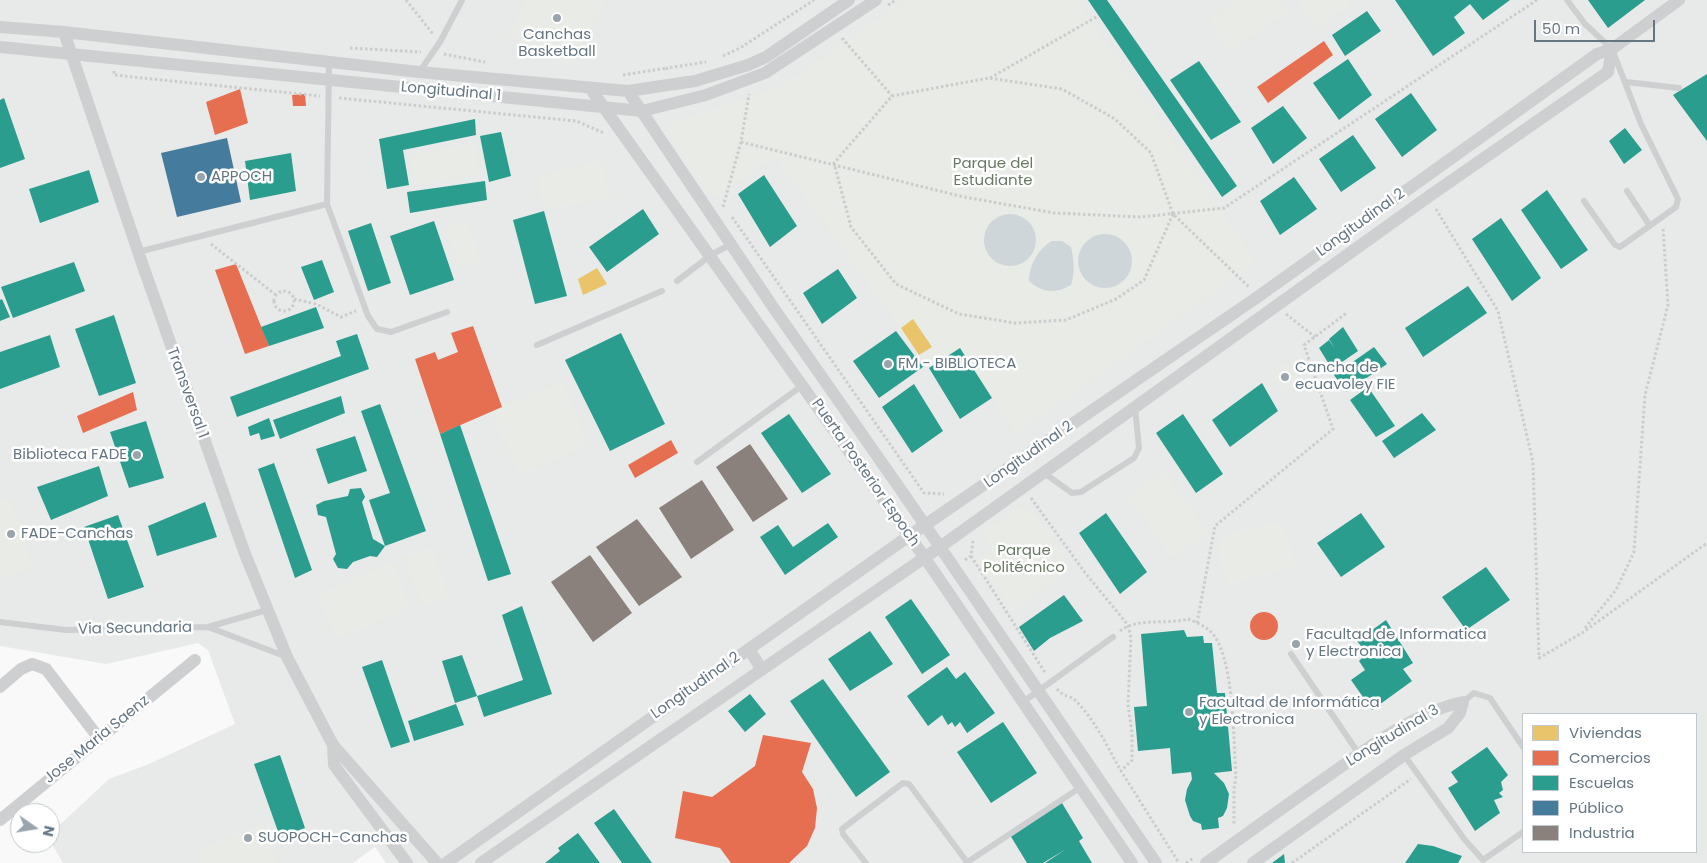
<!DOCTYPE html>
<html>
<head>
<meta charset="utf-8">
<style>
  body { margin:0 }
  #map { position:relative; width:1707px; height:863px; overflow:hidden; background:#f9f9f9; font-family:Poppins,sans-serif }
  canvas { display:block }
  .legend { position:absolute; left:1522px; top:713px; width:175px; height:140px; box-sizing:border-box; background:#fff; border:1px solid #c1c8cd; margin:0; padding:6px 9px; list-style:none; font-size:15px; color:#657683 }
  .legend li { display:flex; align-items:center; gap:10px; height:25px }
  .legend b { width:25px; border:1px solid #c1c8cd }
  .north { position:absolute; left:10px; top:803px; width:50px; height:50px; box-sizing:border-box; background:#fff; border:1px solid #c1c8cd; border-radius:50%; rotate:103deg; font-size:14px; font-weight:700; line-height:20px; text-align:center; color:#657683 }
  .north::after { content:''; display:block; margin:auto; width:18px; height:22px; background:#99a4ac; clip-path:polygon(50% 0,100% 100%,50% 72%,0 100%) }
  .scale { position:absolute; left:1534px; top:20px; width:121px; height:22px; box-sizing:border-box; border:2px solid #657683; border-top:0; padding-left:6px; font-size:15px; line-height:18px; white-space:nowrap; color:#657683; -webkit-text-stroke:4px #fff; paint-order:stroke }
</style>
</head>
<body>
<div id="map">
<canvas width="1707" height="863"></canvas>
<ul class="legend">
<li><b style="height:14px;background:#e9c46a"></b>Viviendas</li>
<li><b style="height:14px;background:#e76f51"></b>Comercios</li>
<li><b style="height:14px;background:#2a9d8f"></b>Escuelas</li>
<li><b style="height:14px;background:#457b9d"></b>Público</li>
<li><b style="height:14px;background:#8a817c"></b>Industria</li>
</ul>
<div class="north">N</div>
<div class="scale">50 m</div>
</div>
<script>
const ctx = document.querySelector('canvas').getContext('2d');
ctx.lineJoin = 'round';
function paint(path, color) { ctx.fillStyle = color; ctx.fill(path, 'evenodd'); }
function strokePath(path, color, width, dash) { ctx.strokeStyle = color; ctx.lineWidth = width; ctx.lineCap = dash ? 'butt' : 'round'; ctx.setLineDash(dash || []); ctx.stroke(path); }
function label(font, color, halo, rows, align = 'center') {
  ctx.font = font + ' Poppins,sans-serif'; ctx.lineWidth = 5; ctx.setLineDash([]); ctx.textBaseline = 'middle'; ctx.strokeStyle = halo; ctx.fillStyle = color; for (const [text, x, y, turn = 0] of rows) {
    ctx.save(); ctx.translate(x, y); ctx.rotate((+turn || 0) * Math.PI / 180); ctx.textAlign = isNaN(turn) ? turn : align; if (halo) ctx.strokeText(text, 0, 0); ctx.fillText(text, 0, 0); ctx.restore();
  }
}
paint(new Path2D(`
  M0 0H1707V863H386L375 847 353 863H63L50 841V834L109 779 149 764 235 724 208 650 198 643 106 664 0 646ZM1523 714H1696V852H1523Z`), '#e8e9e9');
paint(new Path2D(`
  M526 0H607L569 67 507 36Z
  M904 0H1076L1257 262 1016 435 960 348 929 368 775 157 713 198 677 148 666 126 783 85Z
  M1237 0H1281L1289 12 1228 53 1209 19Z
  M1297 0H1346L1350 6 1316 30Z
  M475 142 480 175 416 184 410 156Z
  M603 161 611 197 544 211 536 176Z
  M468 220 481 260 458 268 445 228Z
  M1287 361 1300 382 1283 394 1270 371Z
  M563 381 590 445 519 476 491 411Z
  M1163 470 1209 533 1171 558 1128 496Z
  M11 498 33 568 0 579V501Z
  M1025 504 1061 551 1070 570 1012 611 976 560 992 549 982 532Z
  M1274 522 1283 526 1296 565 1226 586 1217 545 1221 536Z
  M431 547 450 596 422 607 402 558Z
  M393 562 410 608 337 639 318 594Z
  M263 824 278 863H199L194 851Z`), '#e8ebe6');
paint(new Path2D(`
  M984 240a26 26 0 1 1 52 0a26 26 0 1 1-52 0Z
  M1078 261a27 27 0 1 1 54 0a27 27 0 1 1-54 0Z
  M1052 241H1062L1071 247C1074 260 1075 273 1071 285 1056 294 1042 293 1029 281 1029 265 1039 248 1052 241Z`), '#ced6d9');
paint(new Path2D(`
  M597 268 607 284 583 295 578 279Z
  M913 319 932 347 919 355 901 328Z`), '#e9c46a');
paint(new Path2D(`
  M1324 41 1333 55 1268 103 1257 87Z
  M240 89 248 123 215 135 206 102Z
  M305 94 306 106H293L292 95Z
  M236 264 269 346 245 354 215 270Z
  M473 326 502 407 440 434 415 359 435 352 438 360 458 352 451 333Z
  M133 392 137 410 83 433 77 416Z
  M671 440 678 453 635 478 628 465Z
  M1250 626a14 14 0 1 1 28 0a14 14 0 1 1-28 0Z
  M763 735 811 743 802 772 813 789 817 808 815 828 807 846 789 863H731L720 848 675 838 683 791 712 797 755 766Z`), '#e76f51');
paint(new Path2D(`
  M1088 0H1107L1237 186 1222 197Z
  M1395 0H1510L1483 20 1470 4 1454 17 1465 33 1433 56Z
  M1588 0H1645L1608 28Z
  M1367 11 1381 31 1345 56 1332 35Z
  M1348 59 1372 95 1339 120 1313 83Z
  M1199 61 1241 122 1211 140 1170 80Z
  M1707 74V141L1673 95Z
  M1411 93 1437 130 1402 157 1375 119Z
  M4 98 25 159 0 168V100Z
  M1283 106 1307 138 1273 164 1251 128Z
  M475 119 476 135 403 150 409 185 387 189 379 139Z
  M1625 128 1642 150 1624 164 1609 141Z
  M501 132 511 176 489 182 480 136Z
  M1353 135 1376 168 1341 192 1319 159Z
  M291 153 296 191 250 200 245 161Z
  M89 170 99 202 40 223 29 189Z
  M764 175 797 226 770 247 738 194Z
  M1294 177 1317 209 1280 235 1260 201Z
  M485 181 487 200 410 213 407 192Z
  M1547 190 1588 250 1561 269 1521 210Z
  M643 209 659 234 607 272 589 247Z
  M544 211 567 296 535 304 513 220Z
  M1501 218 1541 278 1512 301 1472 239Z
  M434 221 454 280 410 295 390 236Z
  M371 223 391 283 368 291 348 231Z
  M322 260 334 292 314 300 301 267Z
  M74 262 85 291 13 318 1 287Z
  M838 269 857 298 822 324 803 293Z
  M1468 286 1487 313 1423 357 1405 328Z
  M2 299 10 317 0 321V300Z
  M316 307 324 328 269 346 261 327Z
  M114 315 136 383 99 396 75 329Z
  M1343 327 1358 351 1332 369 1319 348 1329 340 1335 349 1329 339Z
  M896 331 923 367 879 398 853 361Z
  M621 333 665 424 610 451 565 360Z
  M357 334 369 369 237 417 230 397 341 356 336 341Z
  M50 335 60 367 0 389V352Z
  M1374 347 1387 364 1346 392 1334 375Z
  M960 348 992 398 960 419 929 368Z
  M1262 383 1278 411 1230 447 1212 420Z
  M914 384 943 431 912 453 882 407Z
  M1368 387 1395 426 1376 437 1350 400Z
  M341 396 345 413 280 439 273 420Z
  M380 404 426 531 385 546 377 557 370 556 353 562 347 569 338 568 333 559 336 554 326 517 318 515 316 505 324 501 348 496 350 489 361 488 365 497 362 502 373 539 385 546 369 500 390 493 361 411Z
  M1422 413 1436 430 1394 458 1382 441Z
  M789 414 831 474 802 493 761 433Z
  M1183 414 1223 474 1196 493 1156 433Z
  M269 418 275 436 261 440 259 433 250 436 248 427Z
  M146 421 164 478 129 488 110 432Z
  M460 425 511 574 488 581 440 434Z
  M355 436 367 471 328 484 316 449Z
  M274 463 312 570 295 578 258 469Z
  M99 466 108 496 51 520 37 487Z
  M205 502 217 537 157 556 148 526Z
  M1106 513 1147 572 1120 594 1079 533Z
  M1361 513 1385 547 1341 577 1317 543Z
  M118 515 144 587 108 599 84 527Z
  M828 523 838 537 785 575 760 537 778 525 793 547Z
  M1486 567 1510 600 1466 630 1442 597Z
  M1064 595 1083 621 1050 638 1034 651 1019 627Z
  M911 599 950 655 922 674 885 617Z
  M522 606 552 694 484 717 477 696 523 680 502 615Z
  M1386 620 1413 663 1403 669 1412 681 1372 710 1351 680 1365 670 1359 661 1362 658 1359 654 1365 651 1357 641Z
  M1184 630 1187 637 1203 636 1204 643H1212L1217 693H1225L1232 771 1214 773 1224 783 1229 794 1227 808 1223 816 1218 818 1219 828 1202 830 1201 824 1193 821 1190 816 1185 800 1187 789 1192 779 1191 772 1172 774 1170 748 1138 751 1134 707 1147 706 1141 634Z
  M870 631 893 664 850 691 828 659Z
  M462 655 477 696 455 703 442 661Z
  M382 660 410 742 391 748 362 667Z
  M947 667 956 679 965 672 995 713 967 733 960 722 955 727 952 722 948 725 942 715 928 726 907 696Z
  M823 679 890 772 856 797 790 701Z
  M750 694 766 714 745 732 728 711Z
  M456 704 464 725 414 741 408 721Z
  M1003 722 1037 773 991 803 957 752Z
  M1487 747 1508 775 1501 782 1503 790 1499 793 1503 797 1494 800 1500 813 1475 831 1448 788 1458 782 1451 772Z
  M280 755 305 828 280 837 254 764Z
  M1062 803 1083 838 1079 841 1092 863H1045L1066 849 1043 863H1027L1010 835Z
  M614 809 652 863H622L594 823Z
  M578 833 600 863H545L560 851 558 848Z
  M1418 844 1433 846 1462 856 1458 863H1405Z
  M1284 854 1285 863H1272Z`), '#2a9d8f');
paint(new Path2D(`
  M227 138 241 202 177 217 161 153Z`), '#457b9d');
paint(new Path2D(`
  M750 444 788 499 753 522 716 467Z
  M702 480 734 530 691 559 659 508Z
  M637 519 682 577 639 606 596 547Z
  M590 555 632 613 593 642 551 582Z`), '#8a817c');
strokePath(new Path2D(`
  M406 0 433 34
  M888 5 896 0
  M842 38 892 96
  M350 48 421 52
  M444 54 485 62
  M723 56 740 48 814 0
  M667 70V68L706 62
  M114 71V75L320 96
  M623 75 667 68
  M990 78 1098 16
  M339 98 576 121 604 133
  M741 142 964 197 1055 213 1141 217 1224 208 1537 0
  M723 207 741 142 749 94
  M1436 209 1498 311 1533 462 1539 658 1582 633 1707 543
  M1173 214 1144 280 1116 299 1066 320 1015 323 959 314 896 284 851 227 834 163 892 96 989 78 1062 89 1115 119 1151 153 1173 214 1250 288
  M732 217 924 493 944 494
  M211 244 276 295
  M274 301a10 10 0 1 1 20 0a10 10 0 1 1-20 0Z
  M294 299 316 304 341 317 356 311
  M1286 314 1315 337
  M1031 498 1086 574 1128 625 1131 638 1128 705 1132 733V760L1121 771 1179 863
  M971 556 1046 674
  M965 560 971 556 973 540
  M1197 623 1215 526 1333 429 1304 345 1348 312
  M1585 628 1616 590 1634 552 1645 395 1668 305 1663 228
  M1120 631C1137 617 1167 625 1188 619 1195 622 1203 625 1209 630 1235 652 1233 741 1236 776L1234 789V826
  M1057 689C1065 698 1070 695 1076 701 1095 720 1108 748 1121 771
  M1186 863 1194 858
  M1292 863 1411 779`), '#cbcccd', 3, [2.5, 2.5]);
strokePath(new Path2D(`
  M1567 0 1585 24 1612 49 1641 124 1678 199 1676 207 1620 247 1615 245 1584 201
  M329 63 327 204 368 316 377 329 391 332 447 312
  M420 71 440 42 462 0
  M1626 82 1679 88
  M1627 191 1650 226
  M138 252 327 204
  M677 281 711 255 731 244
  M537 345 662 291
  M697 462 803 385
  M1044 473 1072 493 1081 492 1134 458 1139 448 1135 407
  M0 622 66 630 208 627 267 610
  M208 627 287 657
  M1291 654 1359 754
  M1023 702 1113 637
  M1463 702 1474 693 1490 698 1523 747
  M1404 755 1465 840 1483 860 1523 832
  M866 863 843 834 842 829 903 783 909 784 967 862
  M966 863 1081 787`), '#cecfd0', 6);
strokePath(new Path2D(`
  M0 27 64 32 419 72 628 91 695 81 748 65 766 57 849 0
  M64 32 143 266 245 554 287 657 333 745 437 863
  M0 47 642 111 706 95 765 73 876 0
  M590 88 925 558 1132 863
  M628 91 773 307 903 493 1156 863
  M749 649 762 670
  M0 687 21 669 32 664 46 669 98 737
  M333 745 334 765 407 863
  M0 820 195 660
  M446 863 909 536 1259 296 1597 54 1612 49 1679 0
  M481 863 940 547 1428 197 1608 72 1612 49
  M1206 863C1244 836 1282 808 1321 781 1364 751 1411 713 1463 702L1460 713 1448 728 1404 755 1253 863`), '#cecfd0', 12);
for (const [x, y, r, color] of [
  [557,18,5,"#99a4ac"],
  [201,177,5,"#99a4ac"],
  [888,364,5,"#99a4ac"],
  [1285,377,5,"#99a4ac"],
  [137,455,5,"#99a4ac"],
  [11,534,5,"#99a4ac"],
  [1296,644,5,"#99a4ac"],
  [1189,712,5,"#99a4ac"],
  [248,838,5,"#99a4ac"]
]) { const dot = new Path2D(); dot.arc(x, y, r, 0, 2 * Math.PI); ctx.fillStyle = color; ctx.fill(dot); strokePath(dot, '#fff', 2); }
label('15px', '#657683', '#fff', [
  ["Canchas",557,35,"center"],
  ["Basketball",557,52,"center"],
  ["APPOCH",211,177],
  ["FM - BIBLIOTECA",898,364],
  ["Cancha de",1295,368],
  ["ecuavoley FIE",1295,385],
  ["Biblioteca FADE",127,455,"right"],
  ["FADE-Canchas",21,534],
  ["Facultad de Informatica",1306,635],
  ["y Electronica",1306,652],
  ["Facultad de Informática",1199,703],
  ["y Electronica",1199,720],
  ["SUOPOCH-Canchas",258,838]
], 'left');
label('15px', '#657683', '#fff', [
  ["Longitudinal 1",451,92,5],
  ["Longitudinal 2",1361,223,-36],
  ["Transversal 1",187,393,70],
  ["Longitudinal 2",1029,455,-35],
  ["Puerta Posterior Espoch",865,473,55],
  ["Via Secundaria",135,629,-1],
  ["Longitudinal 2",696,686,-35],
  ["Longitudinal 3",1393,736,-31],
  ["Jose Maria Saenz",97,740,-39]
]);
label('15px', '#687a64', '#fff', [
  ["Parque del",993,164],
  ["Estudiante",993,181],
  ["Parque",1024,551],
  ["Politécnico",1024,568]
]);
</script>
</body>
</html>
